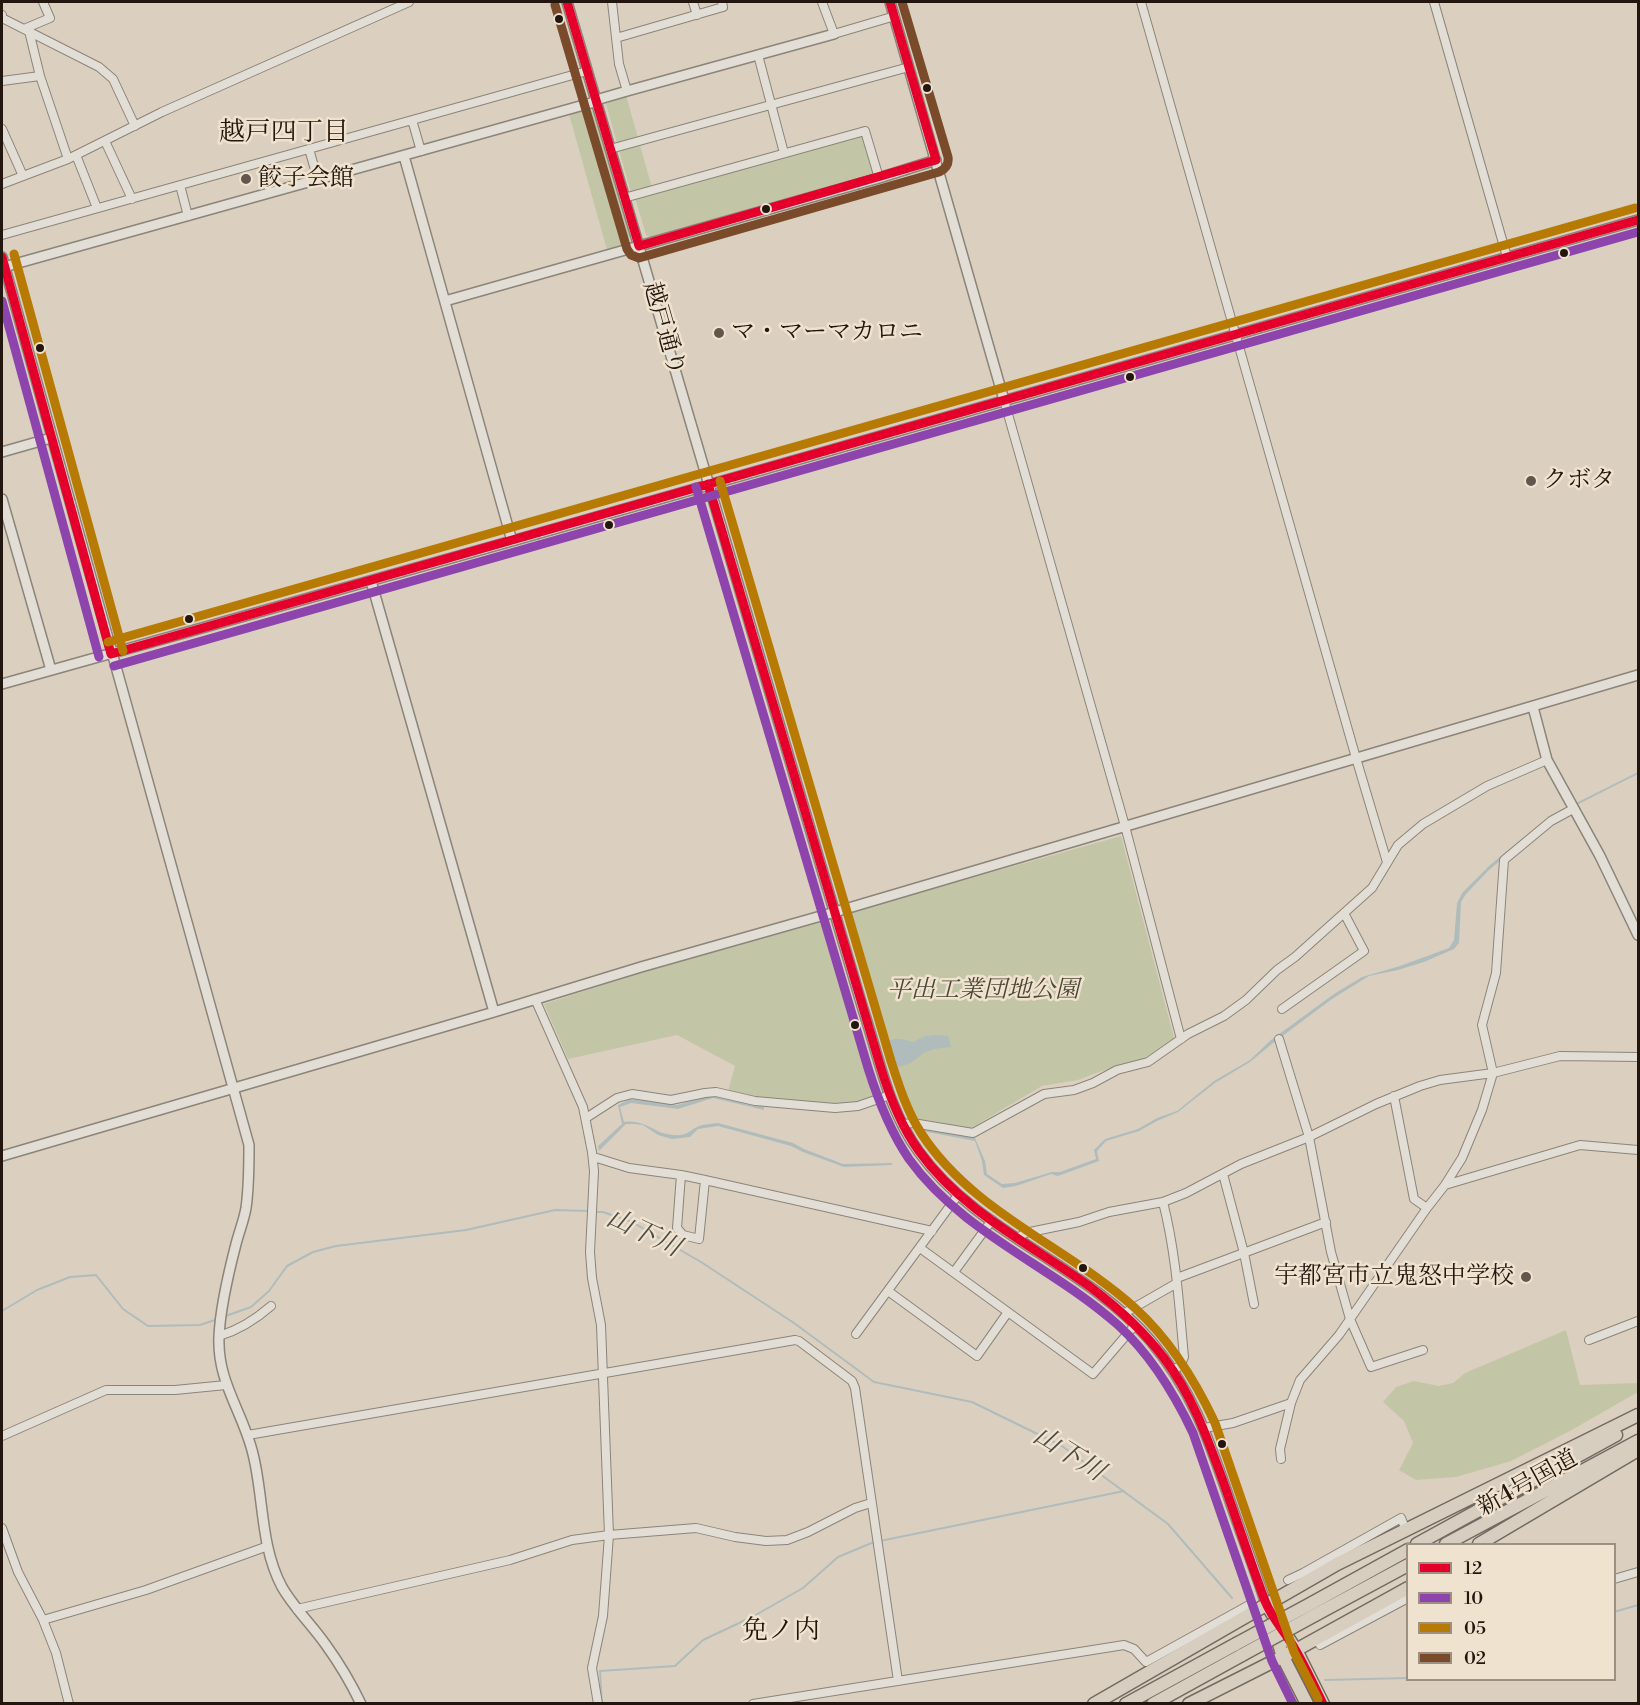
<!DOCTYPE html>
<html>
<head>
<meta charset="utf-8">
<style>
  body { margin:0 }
  #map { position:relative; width:1640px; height:1705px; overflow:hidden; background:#dbd0bf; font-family:"Libre Bodoni",serif }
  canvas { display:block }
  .frame { position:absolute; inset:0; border:3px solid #22160f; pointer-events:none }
  .legend { position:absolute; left:1406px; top:1543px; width:210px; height:138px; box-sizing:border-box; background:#efe2ce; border:2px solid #9d9082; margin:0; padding:8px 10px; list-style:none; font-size:18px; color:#22160f }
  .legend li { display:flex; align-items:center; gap:12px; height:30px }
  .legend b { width:30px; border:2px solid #9d9082 }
</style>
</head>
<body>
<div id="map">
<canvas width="1640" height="1705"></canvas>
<div class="frame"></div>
<ul class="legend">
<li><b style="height:8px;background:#e4002b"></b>12</li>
<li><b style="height:8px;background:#8e44ad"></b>10</li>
<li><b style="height:8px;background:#b77b04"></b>05</li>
<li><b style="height:8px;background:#7a4b2a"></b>02</li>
</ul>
</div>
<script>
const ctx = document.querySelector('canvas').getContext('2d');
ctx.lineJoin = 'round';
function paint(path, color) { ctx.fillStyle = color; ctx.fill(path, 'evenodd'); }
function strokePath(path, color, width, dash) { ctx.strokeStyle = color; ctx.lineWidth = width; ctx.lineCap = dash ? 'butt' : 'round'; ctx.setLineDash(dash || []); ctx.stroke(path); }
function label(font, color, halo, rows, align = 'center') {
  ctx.font = font + ' "Libre Bodoni","Noto Serif JP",serif'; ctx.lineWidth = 5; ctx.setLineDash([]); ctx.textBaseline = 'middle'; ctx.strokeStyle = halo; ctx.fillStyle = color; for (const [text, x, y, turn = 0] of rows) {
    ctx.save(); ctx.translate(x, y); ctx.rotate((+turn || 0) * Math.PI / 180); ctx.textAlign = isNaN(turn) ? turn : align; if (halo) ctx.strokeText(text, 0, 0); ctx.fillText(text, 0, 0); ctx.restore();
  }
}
paint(new Path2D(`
  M626 95 652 188 631 193 606 104 609 99Z
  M588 109 593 111 630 236 625 245 607 250 569 114Z
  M864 132 875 174 651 238 646 235 635 198Z
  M1121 836 1174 1038 1143 1059 1099 1072 1078 1080 1042 1086 971 1128 909 1117 887 1064 844 914Z
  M828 920 882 1097 858 1106 823 1107 727 1095 735 1066 677 1035 568 1059 544 1004 637 974Z
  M1566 1330 1580 1385 1638 1383V1392L1570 1431 1511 1461 1456 1477 1416 1480 1399 1470 1413 1443 1404 1421 1383 1402 1396 1387 1414 1381 1439 1386 1453 1383 1465 1373Z`), '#c3c6a6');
paint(new Path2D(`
  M1638 772V774L1551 818 1489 870 1466 894 1461 902 1459 943 1454 949 1424 962 1398 970 1369 976 1332 999 1273 1043 1250 1062 1215 1083 1178 1112 1157 1121 1139 1131 1106 1141 1097 1151 1099 1161 1058 1176 1051 1174 1016 1186 1003 1188 984 1175 982 1161 975 1141 917 1130 916 1127 975 1138 985 1161 987 1174 1002 1184 1015 1183 1052 1172H1060L1096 1159 1094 1150 1105 1139 1138 1129 1157 1118 1177 1111 1214 1081 1250 1060 1271 1040 1334 994 1362 977 1400 966 1449 948 1454 940 1457 903 1463 892 1490 865 1550 816Z
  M936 1035 948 1036 951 1047 934 1049 924 1053 911 1063 896 1068 886 1060 884 1043C894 1037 902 1038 913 1042L925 1036Z
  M713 1095 764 1107V1110L713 1098 678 1109 631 1103 620 1107 624 1122C646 1119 654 1134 673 1135 688 1136 688 1131 699 1126 705 1124 711 1124 718 1123L793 1143 804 1149 843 1164 892 1163V1165L844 1167 803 1152 791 1146 718 1126 698 1129 690 1137 672 1139 658 1135 643 1125 635 1124H626L599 1151 598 1146 622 1124 618 1105 630 1099 677 1105Z`), '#b0bcbb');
strokePath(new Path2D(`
  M595 1212H603L632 1222 701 1262 794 1323 874 1382 972 1402 1062 1446 1168 1524 1232 1598
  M2 1311 37 1290 70 1277 96 1275 123 1309 148 1326 200 1325 218 1319
  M223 1317 251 1307 269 1291 287 1266 313 1252 336 1246 466 1230 555 1210 589 1211
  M880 1541 1124 1491
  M1614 1612 1638 1605
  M1325 1680 1408 1678
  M602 1704 600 1671 675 1666 703 1640 754 1616 803 1588 838 1557 874 1542`), '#b0bcbb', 2);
const minor = new Path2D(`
  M612 2 619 64 627 91
  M693 2 697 15
  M822 2 834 34 895 16
  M1141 2 1356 758 1387 862
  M1434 2 1507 257
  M2 15V18L99 67 113 79 135 126
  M24 29 50 18 43 2
  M29 31 40 76 68 159
  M616 38 723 7 722 2
  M758 55 784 153
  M2 81 40 76
  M412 120 421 151
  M2 129 23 176
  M105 141 132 199
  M309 149 318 180
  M610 149 909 67
  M76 155 97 208
  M2 184 68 159 162 112 409 2
  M180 185 188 216
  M624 198 865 131 879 178
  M2 235 587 71
  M1004 400 1125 826 1181 1039
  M535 999 583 1107 592 1152 594 1171 590 1252 592 1278 601 1325 609 1535 603 1616 592 1668 598 1704
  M1282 1009 1364 951 1344 913
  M1279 1039 1309 1137 1331 1252 1350 1319 1371 1367 1423 1350
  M1394 1096 1414 1199 1427 1208
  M586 1118 617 1098 632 1094 671 1100 705 1093 716 1092 755 1101 835 1108 858 1106 890 1095
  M903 1124 913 1123 973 1133 1044 1094 1074 1090 1093 1083 1117 1070 1148 1062 1188 1034 1224 1016 1246 1000 1277 970 1295 957 1372 888 1398 845 1423 824 1487 786 1547 760
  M593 1158H597L629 1168 681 1175
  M1223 1174 1244 1253 1254 1304
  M705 1180 699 1239 683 1235 677 1228 681 1175 705 1180 932 1231
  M1445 1185 1580 1145 1638 1150
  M1163 1202C1176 1253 1179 1304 1184 1357L1180 1366 1173 1370
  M1018 1238 1025 1233 1079 1222 1109 1212 1163 1202 1186 1193 1241 1164 1309 1137 1376 1104 1420 1086 1440 1080 1493 1073 1560 1056 1638 1057
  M920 1248 1093 1374 1135 1325
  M954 1272 992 1220
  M1177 1278 1326 1222
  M888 1291 977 1356 1008 1312
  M1123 1314 1177 1283
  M856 1334 958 1195
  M219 1336C239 1330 255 1320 271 1306
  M1589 1340 1638 1321
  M1204 1428 1233 1423 1291 1403
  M248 1435 795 1340 799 1341 852 1381 855 1388 898 1681
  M2 1436 106 1390H175L226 1385
  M1281 1459 1280 1449 1291 1403 1300 1380 1339 1335 1427 1208 1445 1185 1462 1158 1482 1110 1493 1073 1482 1025 1496 973 1504 860 1551 821 1573 809
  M2 1528 18 1572 43 1620 56 1653 69 1704
  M1614 1579 1638 1572
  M1288 1580 1303 1573 1401 1518 1403 1523
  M297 1609 510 1560 572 1540 609 1535 696 1528 735 1537 766 1541 787 1540 808 1532 855 1508 871 1503
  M43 1620 146 1590 268 1546
  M1320 1645 1408 1598
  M753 1704 1124 1645 1134 1649 1146 1662 1249 1605 1258 1609`);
const tertiary = new Path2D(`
  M567 2 863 1009C879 1057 888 1110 919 1152 978 1234 1084 1264 1150 1340 1193 1391 1209 1440 1230 1501 1242 1536 1255 1570 1266 1604
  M890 2 1004 400
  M404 156 512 541
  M2 257 249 1145C249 1166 249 1187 246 1208 244 1220 239 1232 236 1244 229 1271 220 1310 219 1337 217 1382 243 1412 253 1454 264 1498 260 1546 282 1587 294 1608 312 1625 326 1645 339 1663 351 1683 361 1704
  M4 267 591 103 596 100 627 91 834 34
  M445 301 879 178 936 160
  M2 452 51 438
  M2 499 51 670
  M371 581 494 1012
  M2 684 512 541 1638 220
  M1533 707 1547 760 1600 856 1638 935
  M2 1156 494 1012 641 967 835 912 1638 675`);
const primary = new Path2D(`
  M1266 1604 1296 1650 1323 1704
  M1274 1628 1283 1657 1307 1704`);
const trunk = new Path2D(`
  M1417 1544 1616 1435
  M1446 1544 1638 1441
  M1479 1544 1638 1450
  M1312 1603 1408 1550
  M1317 1614 1408 1565
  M1094 1704 1337 1564 1638 1415
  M1126 1704 1236 1644
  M1153 1704 1242 1655
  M1189 1704 1296 1650 1408 1588`);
strokePath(minor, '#8b847a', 10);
strokePath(tertiary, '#8b847a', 12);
strokePath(primary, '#726b62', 15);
strokePath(trunk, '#726b62', 15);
strokePath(minor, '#e3ded5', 8);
strokePath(tertiary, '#e3ded5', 9);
strokePath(primary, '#d8cec0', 12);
strokePath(trunk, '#d8cec0', 12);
const trunkBridge = new Path2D(`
  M1236 1644 1312 1603
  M1242 1655 1317 1614`);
strokePath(trunkBridge, '#726b62', 15, []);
strokePath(trunkBridge, '#d8cec0', 12);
strokePath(new Path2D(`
  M567 2 639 246 936 160 890 2
  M2 257 111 654
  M708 484 880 1065C889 1095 900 1125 919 1151 962 1211 1030 1244 1089 1286 1117 1307 1143 1330 1164 1358 1192 1395 1207 1437 1223 1481 1237 1521 1250 1561 1265 1601 1272 1619 1287 1634 1296 1651 1306 1668 1314 1686 1323 1704
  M111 654 1638 220`), '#e4002b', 9);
strokePath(new Path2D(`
  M2 301 99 657
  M696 487 868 1068C878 1100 890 1131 909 1159 962 1233 1052 1266 1118 1325 1151 1355 1174 1393 1193 1433L1272 1661 1293 1704
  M114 666 1638 232`), '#8e44ad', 9);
strokePath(new Path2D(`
  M14 254 123 651
  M720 481 891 1061C899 1086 907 1111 921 1133 972 1212 1066 1246 1135 1308 1170 1340 1195 1380 1215 1423L1294 1652 1318 1699
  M108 642 1635 208`), '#b77b04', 9);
strokePath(new Path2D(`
  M555 5 627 249 631 255 639 258 939 172C946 169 949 164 948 157L902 2`), '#7a4b2a', 9);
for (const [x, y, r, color] of [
  [559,19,5,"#22160f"],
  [927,88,5,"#22160f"],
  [246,179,6,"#63574d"],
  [766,209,5,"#22160f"],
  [1564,253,5,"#22160f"],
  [719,333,6,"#63574d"],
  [40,348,5,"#22160f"],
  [1130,377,5,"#22160f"],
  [1531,481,6,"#63574d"],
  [609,525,5,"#22160f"],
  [189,619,5,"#22160f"],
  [855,1025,5,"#22160f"],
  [1083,1268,5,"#22160f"],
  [1526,1277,6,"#63574d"],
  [1222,1444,5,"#22160f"]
]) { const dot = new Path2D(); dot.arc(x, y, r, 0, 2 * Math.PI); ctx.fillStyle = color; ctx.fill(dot); strokePath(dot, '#efe2ce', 2); }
label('24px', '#22160f', '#efe2ce', [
  ["餃子会館",258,179],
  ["マ・マーマカロニ",731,333],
  ["クボタ",1543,481],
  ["宇都宮市立鬼怒中学校",1514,1277,"right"]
], 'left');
label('24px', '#22160f', '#efe2ce', [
  ["越戸通り",663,329,74],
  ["新4号国道",1528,1484,-29]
]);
label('italic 24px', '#4c4836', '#efe2ce', [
  ["平出工業団地公園",983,991]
]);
label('26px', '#22160f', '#efe2ce', [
  ["越戸四丁目",284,134],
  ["免ノ内",781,1632]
]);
label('italic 26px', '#4d4d4a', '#efe2ce', [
  ["山下川",643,1234,25],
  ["山下川",1068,1455,32]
]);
</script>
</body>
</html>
